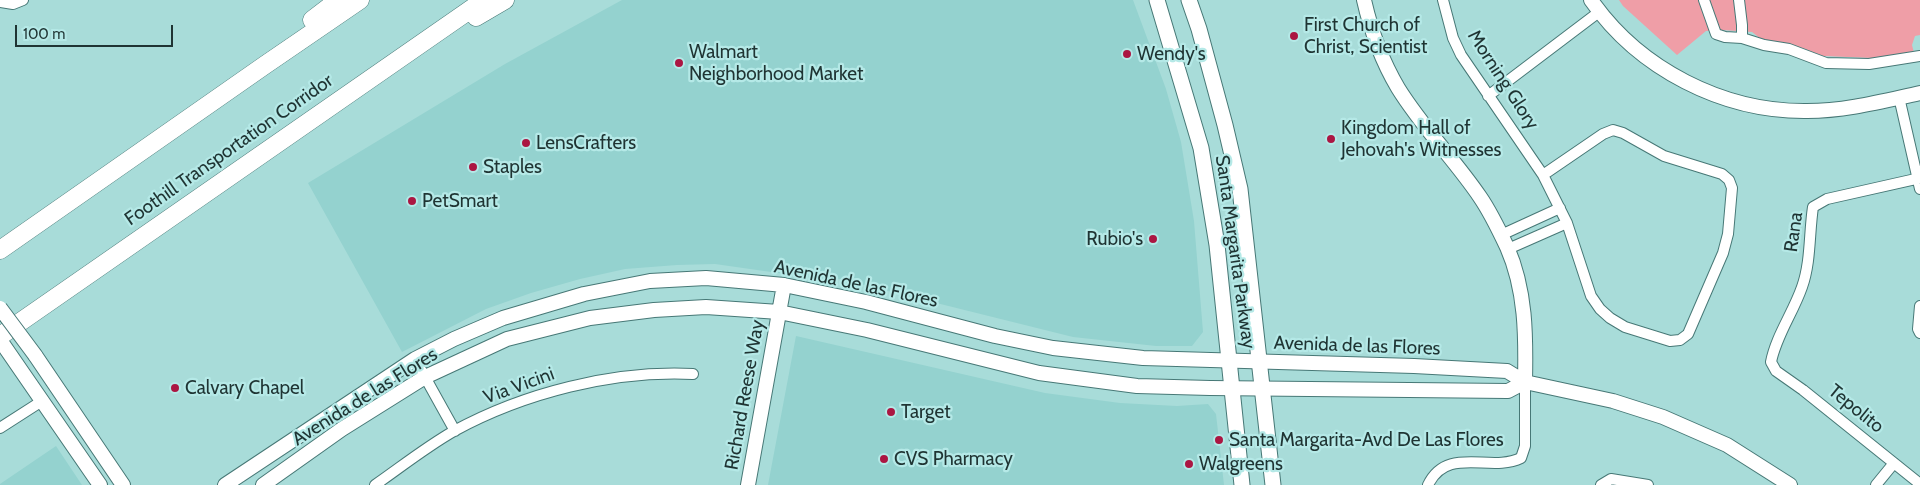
<!DOCTYPE html>
<html>
<head>
<meta charset="utf-8">
<style>
  body { margin:0 }
  #map { position:relative; width:1920px; height:485px; overflow:hidden; background:#a8dcd9; font-family:Cabin,sans-serif }
  canvas { display:block }
  .scale { position:absolute; left:15px; top:25px; width:158px; height:22px; box-sizing:border-box; border:2px solid #1f3433; border-top:0; padding-left:6px; font-size:15px; line-height:18px; white-space:nowrap; color:#1f3433; -webkit-text-stroke:4px #b5e9e7; paint-order:stroke }
</style>
</head>
<body>
<div id="map">
<canvas width="1920" height="485"></canvas>
<div class="scale">100 m</div>
</div>
<script>
const ctx = document.querySelector('canvas').getContext('2d');
ctx.lineJoin = 'round';
function paint(path, color) { ctx.fillStyle = color; ctx.fill(path, 'evenodd'); }
function strokePath(path, color, width, dash) { ctx.strokeStyle = color; ctx.lineWidth = width; ctx.lineCap = dash ? 'butt' : 'round'; ctx.setLineDash(dash || []); ctx.stroke(path); }
function label(font, color, halo, rows, align = 'center') {
  ctx.font = font + ' Cabin,sans-serif'; ctx.lineWidth = 4.5; ctx.setLineDash([]); ctx.textBaseline = 'middle'; ctx.strokeStyle = halo; ctx.fillStyle = color; for (const [text, x, y, turn = 0] of rows) {
    ctx.save(); ctx.translate(x, y); ctx.rotate((+turn || 0) * Math.PI / 180); ctx.textAlign = isNaN(turn) ? turn : align; if (halo) ctx.strokeText(text, 0, 0); ctx.fillText(text, 0, 0); ctx.restore();
  }
}
paint(new Path2D(`
  M622 0H1133L1166 89 1181 142 1194 221 1203 332 1192 346H1156L1073 337 840 279 813 278 715 264 677 265 625 269 580 279 531 293 486 309 402 352 308 183 505 64Z
  M796 336 1045 393 1120 403 1177 406 1208 404 1216 414 1224 485H768Z
  M56 446 82 485H0V484Z`), '#94d2cf');
paint(new Path2D(`
  M1619 0H1920V35L1915 36 1912 45 1914 53 1872 58 1823 56 1802 48 1761 39 1752 32 1722 30 1706 31 1677 55 1623 6Z`), '#ef9ea7');
const street = new Path2D(`
  M1443 0 1453 38 1461 55 1543 175 1567 223 1591 296 1600 309 1610 318 1625 327 1670 341 1680 340 1688 334 1723 253 1728 234 1732 188 1729 180 1722 174 1664 156 1623 133 1613 130 1603 134 1543 175
  M1704 0 1716 34 1725 37 1742 38 1764 45 1789 49 1826 63 1869 64 1920 56
  M1739 0 1742 25V38
  M0 2 13 4 23 0
  M1488 96 1599 12
  M1899 97 1920 189
  M1920 178 1827 199 1813 207C1809 233 1811 262 1802 287 1793 313 1776 336 1771 362L1776 371 1803 390 1920 484
  M1501 235 1560 208
  M1508 249 1567 223
  M1920 306 1918 329 1920 333
  M415 359 455 431
  M0 428 42 401
  M375 485C401 467 426 447 454 431 524 393 613 370 693 374
  M1428 485C1447 445 1490 473 1521 458L1525 446V382
  M1601 485 1611 479 1648 485
  M1876 485 1894 463`);
const secondary = new Path2D(`
  M1364 0C1371 31 1382 61 1398 88 1422 127 1455 160 1480 197 1491 213 1499 230 1507 247 1526 290 1526 336 1525 382
  M1591 0C1639 69 1723 112 1807 111 1846 111 1883 101 1920 93
  M0 340 100 485
  M35 355 123 485
  M225 485 415 359 454 339 503 318 584 294 650 281 706 278 784 285 866 302 995 336 1053 348 1143 358 1414 366 1507 371 1525 382 1613 401 1663 417 1727 445 1790 485
  M263 485 342 429 425 377 507 339 590 318 654 310 706 307 779 312 867 330 1039 373 1137 386 1210 388 1508 391 1525 382
  M748 485 784 285`);
const primary = new Path2D(`
  M1157 0 1201 148 1217 245 1242 485
  M1189 0 1199 29 1225 125 1240 189 1273 485`);
const highway = new Path2D(`
  M476 17 505 0
  M312 20 338 0
  M0 250 265 65 360 0
  M0 336 484 0`);
strokePath(street, '#477876', 12);
strokePath(secondary, '#477876', 16);
strokePath(primary, '#477876', 17);
strokePath(highway, '#477876', 19);
strokePath(street, '#fff', 10);
strokePath(secondary, '#fff', 14);
strokePath(primary, '#fff', 15);
strokePath(highway, '#fff', 18);
const secondaryBridge = new Path2D(`
  M0 308 35 355`);
strokePath(secondaryBridge, '#477876', 16, []);
strokePath(secondaryBridge, '#fff', 14);
for (const [x, y, r, color] of [
  [1294,36,5,"#ab1642"],
  [1127,54,5,"#ab1642"],
  [679,63,5,"#ab1642"],
  [1331,139,5,"#ab1642"],
  [526,143,5,"#ab1642"],
  [473,167,5,"#ab1642"],
  [412,201,5,"#ab1642"],
  [1153,239,5,"#ab1642"],
  [175,388,5,"#ab1642"],
  [891,412,5,"#ab1642"],
  [1219,440,5,"#ab1642"],
  [884,459,5,"#ab1642"],
  [1189,464,5,"#ab1642"]
]) { const dot = new Path2D(); dot.arc(x, y, r, 0, 2 * Math.PI); ctx.fillStyle = color; ctx.fill(dot); strokePath(dot, '#b5e9e7', 2); }
label('19px', '#1f3433', '#b5e9e7', [
  ["First Church of",1304,25],
  ["Christ, Scientist",1304,47],
  ["Walmart",689,52],
  ["Neighborhood Market",689,74],
  ["Wendy's",1137,54],
  ["Kingdom Hall of",1341,128],
  ["Jehovah's Witnesses",1341,150],
  ["LensCrafters",536,143],
  ["Staples",483,167],
  ["PetSmart",422,201],
  ["Rubio's",1143,239,"right"],
  ["Calvary Chapel",185,388],
  ["Target",901,412],
  ["Santa Margarita-Avd De Las Flores",1229,440],
  ["CVS Pharmacy",894,459],
  ["Walgreens",1199,464]
], 'left');
label('19px', '#1f3433', '#b5e9e7', [
  ["Morning Glory",1503,80,57],
  ["Foothill Transportation Corridor",229,150,-35],
  ["Rana",1794,232,-82],
  ["Santa Margarita Parkway",1235,252,82],
  ["Avenida de las Flores",856,284,12],
  ["Avenida de las Flores",1357,346,2],
  ["Via Vicini",519,386,-20],
  ["Richard Reese Way",745,395,-80],
  ["Avenida de las Flores",365,397,-32],
  ["Tepolito",1856,409,39]
]);
</script>
</body>
</html>
